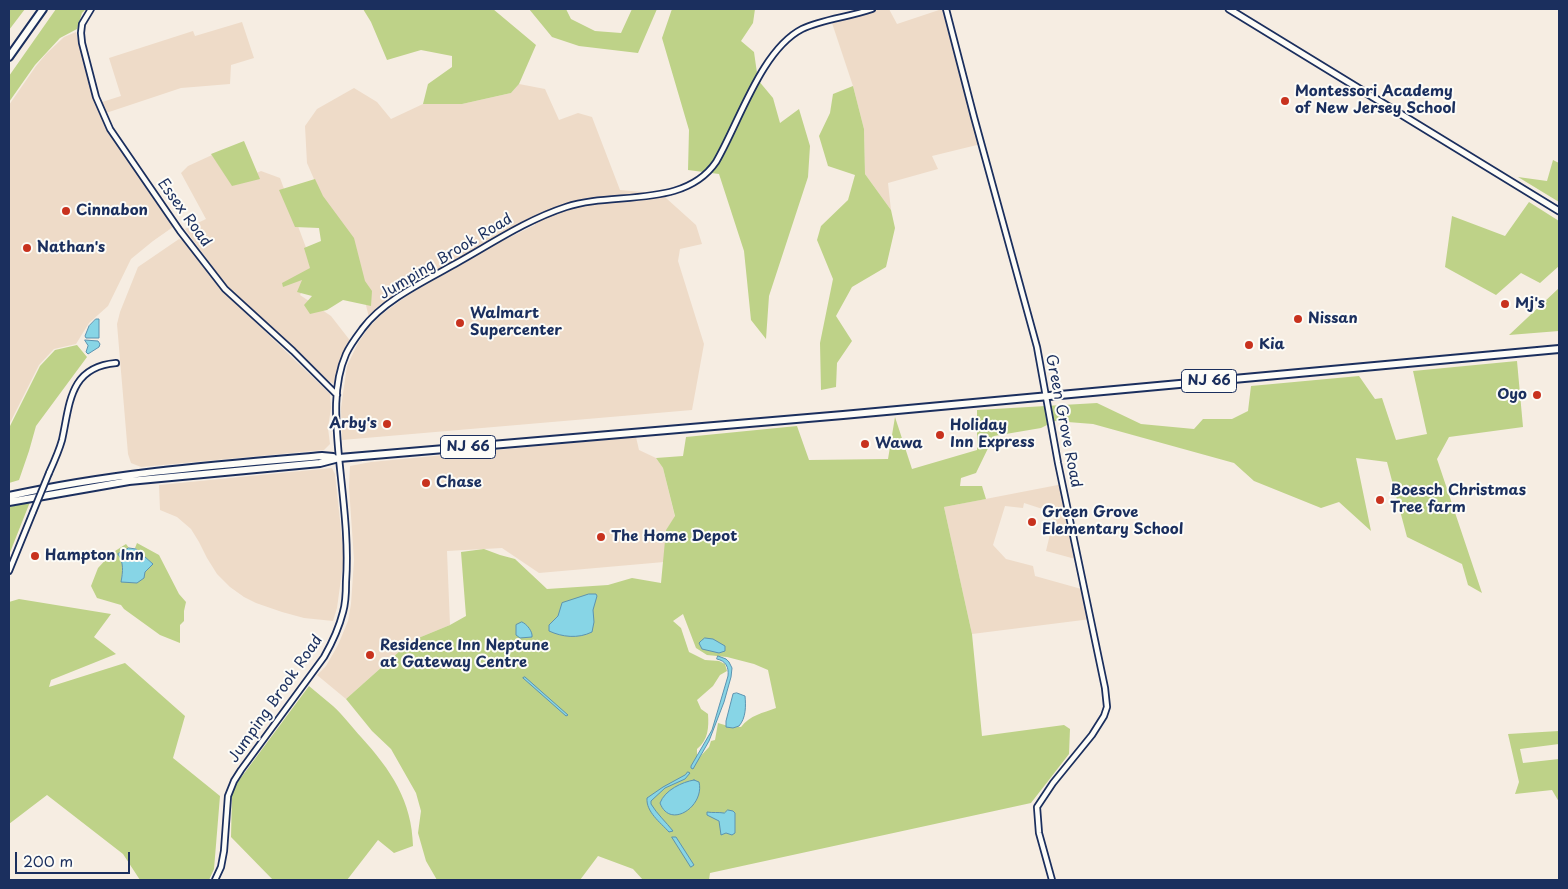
<!DOCTYPE html>
<html>
<head>
<meta charset="utf-8">
<style>
  body { margin:0 }
  #map { position:relative; width:1568px; height:889px; overflow:hidden; background:#f6ede2; font-family:"Playpen Sans",sans-serif }
  canvas { display:block }
  .frame { position:absolute; inset:0; border:10px solid #1b2f5e; pointer-events:none }
  .scale { position:absolute; left:15px; top:852px; width:115px; height:22px; box-sizing:border-box; border:2px solid #1b2f5e; border-top:0; padding-left:6px; font-size:15px; line-height:18px; white-space:nowrap; color:#1b2f5e; -webkit-text-stroke:4px #fdfcf7; paint-order:stroke }
</style>
</head>
<body>
<div id="map">
<canvas width="1568" height="889"></canvas>
<div class="frame"></div>
<div class="scale">200 m</div>
</div>
<script>
const ctx = document.querySelector('canvas').getContext('2d');
ctx.lineJoin = 'round';
function paint(path, color) { ctx.fillStyle = color; ctx.fill(path, 'evenodd'); }
function strokePath(path, color, width, dash) { ctx.strokeStyle = color; ctx.lineWidth = width; ctx.lineCap = dash ? 'butt' : 'round'; ctx.setLineDash(dash || []); ctx.stroke(path); }
function label(font, color, halo, rows, align = 'center') {
  ctx.font = font + ' "Playpen Sans",sans-serif'; ctx.lineWidth = 4; ctx.setLineDash([]); ctx.textBaseline = 'middle'; ctx.strokeStyle = halo; ctx.fillStyle = color; for (const [text, x, y, turn = 0] of rows) {
    ctx.save(); ctx.translate(x, y); ctx.rotate((+turn || 0) * Math.PI / 180); ctx.textAlign = isNaN(turn) ? turn : align; if (halo) ctx.strokeText(text, 0, 0); ctx.fillText(text, 0, 0); ctx.restore();
  }
}
paint(new Path2D(`
  M865 9H889L897 24 942 9H946L981 144 932 156 938 169 888 183 891 210 865 174 864 129 853 86 832 23 852 13Z
  M242 22 254 58 231 65 230 84 181 88 103 114 99 103 121 96 109 58 193 31 195 36Z
  M76 32 98 111 116 143 173 227 153 241 131 259 108 306 89 323 76 344 54 349 39 365 9 425V105L36 66 46 54 64 37Z
  M519 84 545 89 559 120 578 113 592 117 620 190 664 194 666 198 696 225 702 244 680 249 678 261 704 344 692 410 342 440 341 408 347 366 358 343 369 327 381 315 408 295 498 243 535 225 534 220 525 222 469 252 395 296 369 318 350 236 320 193 307 163 305 126 317 109 354 88 377 102 391 119 423 104H462L511 93Z
  M212 155 232 184 261 171 280 178 314 269 300 295 331 316 352 343 347 347 341 356 335 385 325 378 225 284 185 229 206 219 181 173 188 166Z
  M179 239 185 241 199 262 219 287 330 394 331 408 328 428 330 444 324 450 141 467 131 463 128 454 117 324 120 312 138 267Z
  M636 437 639 450 656 458 663 468 675 517 666 530 664 562 539 573 502 548 447 551 450 625 411 641 346 699 317 675 326 666 338 645 348 621 351 604 354 560 349 487 350 466 371 462Z
  M332 468 335 474 344 557 337 608 333 621 304 618 282 612 256 603 244 597 230 587 217 574 207 558 199 542 191 529 177 517 160 510 159 485Z
  M1063 484 1079 560 1046 551 1055 513 1024 503 1023 508 1005 506 993 545 1006 559 1033 566 1035 576 1085 590 1091 619 972 634 944 507Z`), '#eedbc8');
paint(new Path2D(`
  M9 9H25L9 30Z
  M56 9H86L82 13 77 29 60 38 35 65 9 102V76Z
  M363 9H493L536 45 519 84 511 93 462 104H423L428 84 452 67V56L421 50 387 60 371 22Z
  M529 9H566L571 19 595 31 621 33 632 9H657L638 53 579 46 552 37Z
  M672 9H755L753 23 741 41 754 52 758 80 773 98 780 123 799 109 810 146 808 177 769 296 766 339 751 320 744 251 719 174 688 170 689 130 662 38Z
  M853 86 864 129 865 174 891 210 895 228 886 267 852 287 836 316 852 341 837 363 836 387 821 390 820 343 833 279 817 240 821 226 848 200 855 175 828 166 819 136 830 113 833 94Z
  M244 141 260 179 232 186 211 154Z
  M1553 160 1559 163V202L1518 177 1547 181Z
  M315 179 323 196 354 238 365 281 372 291 371 306 343 300 327 310 310 314 304 305 312 296 297 292 302 280 283 287 282 283 310 268 304 248 321 241 319 228 295 227 279 190Z
  M1529 202 1559 221V266L1540 283 1521 273 1496 295 1445 267 1452 216 1505 236Z
  M1559 288V331L1509 335Z
  M77 345 87 357 36 426 29 451 19 480 9 483V428L40 366 55 350Z
  M1517 361 1523 427 1449 437 1437 459 1482 593 1468 585 1462 564 1407 537 1387 462 1356 458 1371 531 1339 502 1321 508 1254 481 1234 463 1093 424 1055 421 1041 428 994 436 976 473 961 478 960 486H982L986 499 944 507 972 634 982 736 1064 725 1070 729 1069 754 1031 803 710 873 709 880H643L633 869 598 856 580 880H437L426 861 418 833 421 811 416 793 391 749 372 731 346 699 411 641 450 625 466 616 461 552 484 549 500 555 515 559 547 589 608 585 632 578 661 583 666 530 675 516 663 468 656 458 683 456 686 437 797 426 809 460 888 459 895 417 912 469 977 450V410L1097 403 1141 424 1194 429 1203 419H1232L1248 411 1251 386 1359 376 1375 399 1382 398 1396 440 1427 434 1413 371ZM683 614 696 648 707 655 727 657 754 664 768 670 776 708C763 713 750 715 741 727L728 726 718 723 715 740 711 741 709 747 697 760V749C708 740 709 728 708 714L701 709 697 700 713 686 720 675 727 671 725 664 719 661 705 660 689 652 681 628 673 621Z
  M30 502 9 555V507Z
  M137 543 159 555 179 594 186 602 184 611V621L180 625V643L160 635 124 609 121 605 97 598 91 586 98 568 112 553 126 544 129 548 118 554C124 563 123 571 121 581L137 583 145 572 153 564 135 548Z
  M19 599 111 614 94 637 116 654 51 680 49 687 125 663 185 716 173 758 220 796 214 869 209 880H140L123 854 47 795 9 824V602Z
  M309 686C317 693 325 699 333 706 343 715 352 727 361 737 391 770 412 801 413 846L394 853 378 840 347 880H273L231 837 232 794 237 783Z
  M1559 731V744L1520 749 1523 763 1559 759V802L1552 790 1515 794 1519 782 1508 734Z`), '#bed288');
const water = new Path2D(`
  M96 319H99V338H86L85 336 89 326Z
  M85 340 98 341 100 344 99 347 88 354 86 352 88 346Z
  M129 548 136 549 153 564 145 572 144 578 137 583 121 582C123 571 124 563 118 554Z
  M589 594H596L597 596 593 610 594 622 592 632C578 639 562 637 549 631V625L558 616 562 603Z
  M522 622C527 624 533 632 532 637L520 638 516 635V625Z
  M705 638 713 639 725 646V651L719 653 702 649 699 643 701 641Z
  M718 656 726 659 729 662 732 668 731 677 724 702 709 741 693 769 691 768V766L712 730 728 676C729 667 726 661 717 659Z
  M525 677 568 715 566 716 523 678Z
  M737 693 745 696C746 706 746 718 739 726L733 728 726 727V721L733 694Z
  M688 772 690 773 685 779 665 788 651 801V804C657 814 666 822 673 831L669 832C660 822 646 812 647 798L663 787 685 775Z
  M694 780 699 782C705 806 670 830 660 803 665 790 682 782 694 780Z
  M728 810 733 811 735 813V833L732 835 726 833 721 835 719 821 707 815V812C713 813 718 812 724 813Z
  M672 837H676L694 865 691 867Z`);
paint(water, '#87d5e6');
strokePath(water, '#5c93b0', 1);
const minor = new Path2D(`
  M91 9 82 24 81 33 82 43 96 97 110 129 180 231 225 289 293 351 337 395
  M946 9 974 117 1037 347 1058 463 1105 688 1107 707 1104 716 1092 735 1053 783 1037 807 1039 833 1052 880
  M49 473C54 462 59 451 62 440 70 404 69 367 116 363
  M9 571 33 512
  M215 880 221 867 224 851 228 796 234 781 241 770 324 657C332 643 339 628 343 612 346 602 346 592 346 582 349 541 343 499 339 458 336 424 332 386 346 354 350 345 357 336 363 328 384 300 425 281 455 264 491 244 526 220 566 207 614 191 684 209 716 162 739 123 761 50 802 29 822 19 850 17 872 9`);
const major = new Path2D(`
  M1229 9 1559 211`);
const highway = new Path2D(`
  M9 57 43 9
  M9 496C112 473 217 465 322 456L333 457
  M9 502 129 481 320 463 339 458 843 415 1559 349`);
strokePath(minor, '#1b2f5e', 8);
strokePath(major, '#1b2f5e', 9);
strokePath(highway, '#1b2f5e', 10);
strokePath(minor, '#fdfcf7', 4.5);
strokePath(major, '#fdfcf7', 5.5);
strokePath(highway, '#fdfcf7', 6);
const minorBridge = new Path2D(`
  M33 512 49 473`);
strokePath(minorBridge, '#1b2f5e', 8, []);
strokePath(minorBridge, '#fdfcf7', 4.5);
for (const [x, y, r, color] of [
  [1285,101,5,"#c8321e"],
  [66,211,5,"#c8321e"],
  [27,248,5,"#c8321e"],
  [1505,304,5,"#c8321e"],
  [1298,319,5,"#c8321e"],
  [460,323,5,"#c8321e"],
  [1249,345,5,"#c8321e"],
  [1537,395,5,"#c8321e"],
  [387,424,5,"#c8321e"],
  [940,435,5,"#c8321e"],
  [865,444,5,"#c8321e"],
  [426,483,5,"#c8321e"],
  [1380,500,5,"#c8321e"],
  [1032,522,5,"#c8321e"],
  [601,537,5,"#c8321e"],
  [35,556,5,"#c8321e"],
  [370,655,5,"#c8321e"]
]) { const dot = new Path2D(); dot.arc(x, y, r, 0, 2 * Math.PI); ctx.fillStyle = color; ctx.fill(dot); strokePath(dot, '#fdfcf7', 2); }
for (const [x, y, w] of [
  [1209,381,55],
  [468,447,55]
]) { const box = new Path2D(); box.roundRect(x - w / 2, y - 11.5, w, 23, 4); ctx.fillStyle = '#fdfcf7'; ctx.fill(box); strokePath(box, '#1b2f5e', 1); }
label('bold 14px', '#1b2f5e', null, [
  ["NJ 66",1209,381],
  ["NJ 66",468,447]
]);
label('bold 15px', '#1b2f5e', '#fdfcf7', [
  ["Montessori Academy",1295,92],
  ["of New Jersey School",1295,109],
  ["Cinnabon",76,211],
  ["Nathan's",37,248],
  ["Mj's",1515,304],
  ["Walmart",470,314],
  ["Supercenter",470,331],
  ["Nissan",1308,319],
  ["Kia",1259,345],
  ["Oyo",1527,395,"right"],
  ["Arby's",377,424,"right"],
  ["Holiday",950,426],
  ["Inn Express",950,443],
  ["Wawa",875,444],
  ["Chase",436,483],
  ["Boesch Christmas",1390,491],
  ["Tree farm",1390,508],
  ["Green Grove",1042,513],
  ["Elementary School",1042,530],
  ["The Home Depot",611,537],
  ["Hampton Inn",45,556],
  ["Residence Inn Neptune",380,646],
  ["at Gateway Centre",380,663]
], 'left');
label('15px', '#1b2f5e', '#fdfcf7', [
  ["Essex Road",184,213,54],
  ["Jumping Brook Road",446,257,-31],
  ["Green Grove Road",1063,421,79],
  ["Jumping Brook Road",276,699,-55]
]);
</script>
</body>
</html>
